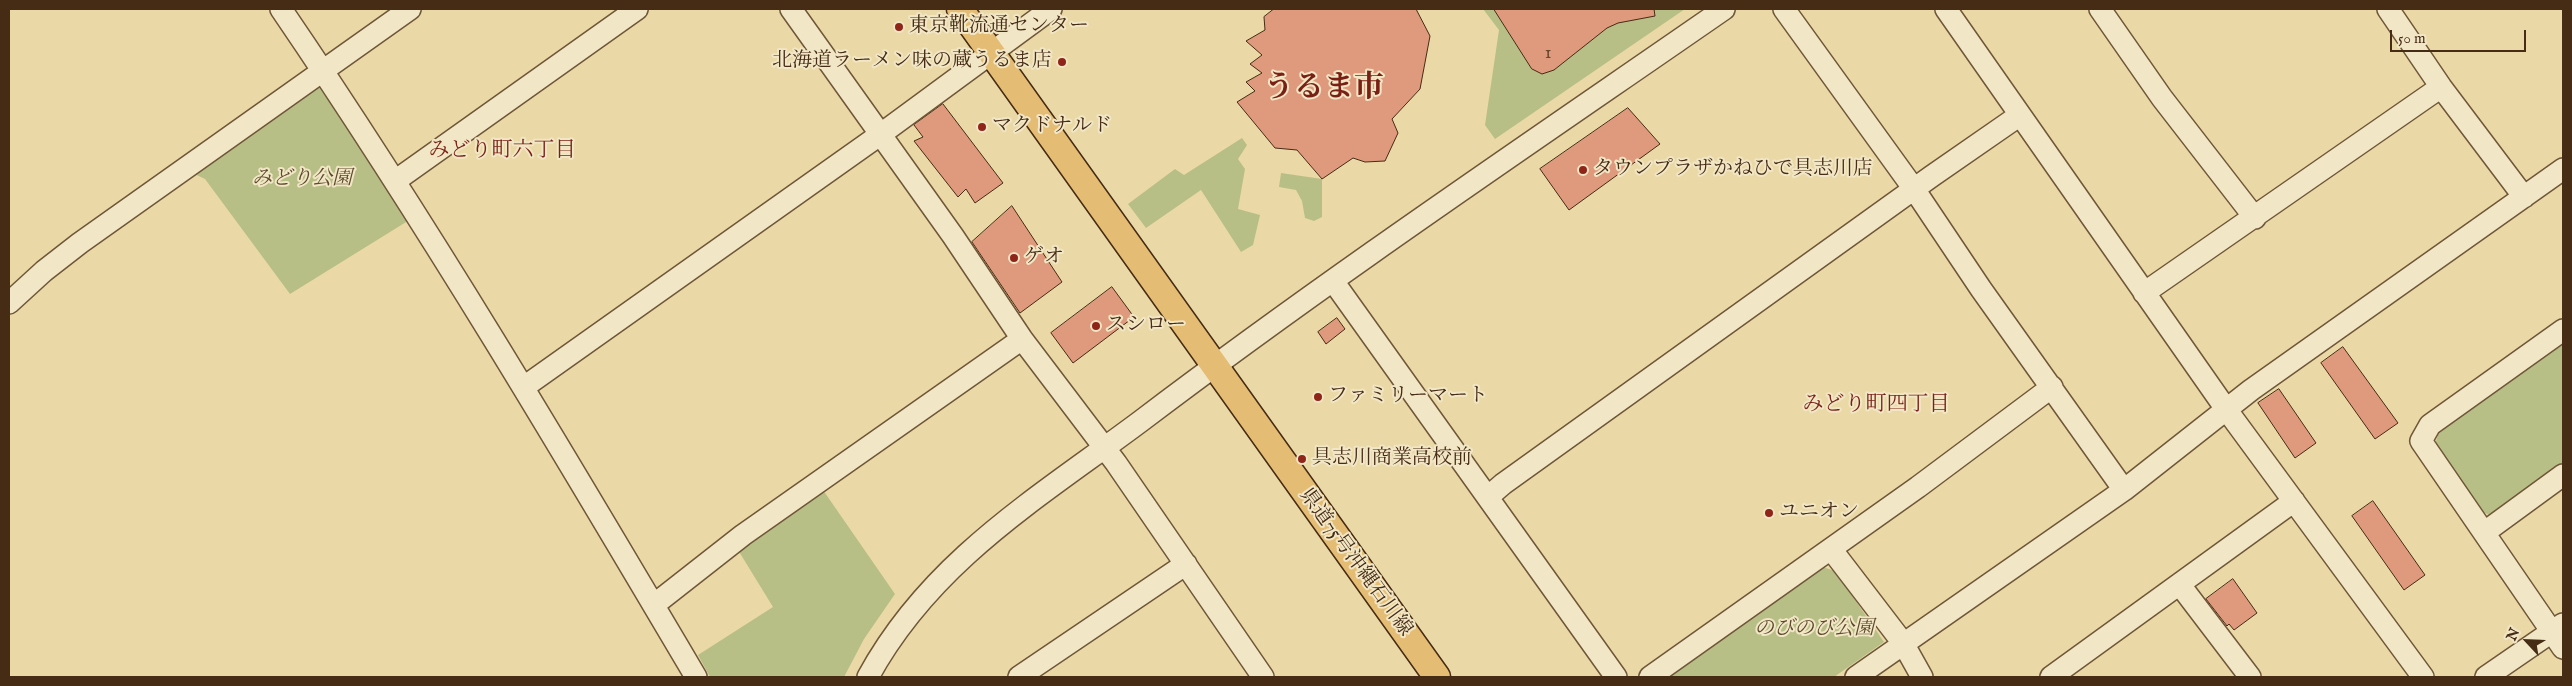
<!DOCTYPE html>
<html>
<head>
<meta charset="utf-8">
<style>
  body { margin:0 }
  #map { position:relative; width:2572px; height:686px; overflow:hidden; background:#ead9a6; font-family:"IM FELL English",serif }
  canvas { display:block }
  .frame { position:absolute; inset:0; border:10px solid #462b15; pointer-events:none }
  .north { position:absolute; left:2502px; top:616px; width:50px; height:50px; -webkit-text-stroke:4px #f1e6c5; paint-order:stroke; rotate:295deg; font-size:14px; font-weight:700; line-height:20px; text-align:center; color:#462b15 }
  .north::after { content:''; display:block; margin:auto; width:18px; height:22px; background:#462b15; clip-path:polygon(50% 0,100% 100%,50% 72%,0 100%) }
  .scale { position:absolute; left:2390px; top:30px; width:136px; height:22px; box-sizing:border-box; border:2px solid #462b15; border-top:0; padding-left:6px; font-size:15px; line-height:18px; white-space:nowrap; color:#462b15; -webkit-text-stroke:4px #f1e6c5; paint-order:stroke }
</style>
</head>
<body>
<div id="map">
<canvas width="2572" height="686"></canvas>
<div class="frame"></div>
<div class="north">N</div>
<div class="scale">50 m</div>
</div>
<script>
const ctx = document.querySelector('canvas').getContext('2d');
ctx.lineJoin = 'round';
function paint(path, color) { ctx.fillStyle = color; ctx.fill(path, 'evenodd'); }
function strokePath(path, color, width, dash) { ctx.strokeStyle = color; ctx.lineWidth = width; ctx.lineCap = dash ? 'butt' : 'round'; ctx.setLineDash(dash || []); ctx.stroke(path); }
function label(font, color, halo, rows, align = 'center') {
  ctx.font = font + ' "IM FELL English","Noto Serif JP",serif'; ctx.lineWidth = 4; ctx.setLineDash([]); ctx.textBaseline = 'middle'; ctx.strokeStyle = halo; ctx.fillStyle = color; for (const [text, x, y, turn = 0] of rows) {
    ctx.save(); ctx.translate(x, y); ctx.rotate((+turn || 0) * Math.PI / 180); ctx.textAlign = isNaN(turn) ? turn : align; if (halo) ctx.strokeText(text, 0, 0); ctx.fillText(text, 0, 0); ctx.restore();
  }
}
paint(new Path2D(`
  M1483 9H1685L1495 139 1485 125 1499 30Z
  M323 71 411 219 290 294 205 179 184 169Z
  M1242 138 1247 145 1238 159 1245 169 1238 209 1260 215 1253 245 1241 252 1201 190 1146 228 1128 204 1175 169 1184 175Z
  M1281 173 1322 179V217L1314 221 1305 218 1302 201 1296 190 1279 187Z
  M2563 342V466L2493 517 2481 511 2435 444 2440 429Z
  M823 490 895 594 864 639 844 677H710L698 655 773 607 738 550Z
  M1820 566 1835 571 1884 642 1834 677H1662Z`), '#b8bf86');
const building = new Path2D(`
  M1274 9H1416L1430 36 1420 89 1392 119 1398 133 1385 161 1365 162 1353 158 1322 179 1297 150 1275 148 1237 102 1255 91 1246 82 1262 73 1250 64 1262 55 1246 41 1265 30 1264 17Z
  M1494 9H1654L1655 16 1618 23 1607 28 1554 70 1542 74 1532 69Z
  M943 104 1003 183 975 203 966 189 958 197 914 141 923 137 914 125Z
  M1628 108 1660 144 1569 210 1540 169Z
  M1012 206 1062 282 1020 313 972 242Z
  M1112 287 1134 317 1073 363 1051 333Z
  M1337 318 1345 329 1326 344 1318 332Z
  M2343 347 2398 423 2375 439 2321 363Z
  M2279 389 2316 443 2295 458 2258 403Z
  M2373 501 2425 575 2404 590 2352 516Z
  M2233 579 2257 613 2234 630 2229 624 2227 626 2206 599Z`);
paint(building, '#df997c');
strokePath(building, '#462b15', 1);
const minor = new Path2D(`
  M281 9C429 226 563 452 696 677
  M791 9 953 236 1022 339 1116 463 1263 677
  M1784 9 1914 189 1981 289 2124 490
  M1946 9 2226 409 2423 677
  M2100 9 2162 98 2255 218
  M2388 9 2441 87 2524 197
  M395 181 637 9
  M1333 281 1616 677
  M2144 293 2441 87
  M9 303 44 271 80 243 410 9
  M2563 330 2430 425 2421 441 2563 648
  M524 387 881 134 1051 9
  M1488 497 1503 484 1932 176 2020 115
  M2485 532 2563 475
  M1831 549 1903 643 1922 677
  M2180 585 2250 677
  M655 604 743 535 1022 339
  M868 677C931 561 1038 498 1141 421 1331 277 1529 144 1724 9
  M1019 677 1186 564
  M1650 677 1918 487 2052 387
  M1856 677 2124 490 2251 390 2563 169
  M2051 677 2294 501
  M2486 677 2563 624`);
const major = new Path2D(`
  M960 9 1437 677`);
strokePath(minor, '#6f5639', 24);
strokePath(major, '#462b15', 29);
strokePath(minor, '#f1e6c5', 21);
strokePath(major, '#e5bc73', 26);
for (const [x, y, r, color] of [
  [899,27,5,"#8f2418"],
  [1062,62,5,"#8f2418"],
  [982,127,5,"#8f2418"],
  [1583,170,5,"#8f2418"],
  [1014,258,5,"#8f2418"],
  [1096,326,5,"#8f2418"],
  [1318,397,5,"#8f2418"],
  [1302,459,5,"#8f2418"],
  [1769,513,5,"#8f2418"]
]) { const dot = new Path2D(); dot.arc(x, y, r, 0, 2 * Math.PI); ctx.fillStyle = color; ctx.fill(dot); strokePath(dot, '#f1e6c5', 2); }
label('18px', '#6c462f', null, [
  ["1",1548,54]
]);
label('20px', '#462b15', '#f1e6c5', [
  ["東京靴流通センター",909,27],
  ["北海道ラーメン味の蔵うるま店",1052,62,"right"],
  ["マクドナルド",992,127],
  ["タウンプラザかねひで具志川店",1593,170],
  ["ゲオ",1024,258],
  ["スシロー",1106,326],
  ["ファミリーマート",1328,397],
  ["具志川商業高校前",1312,459],
  ["ユニオン",1779,513]
], 'left');
label('italic 20px', '#5d492c', '#f1e6c5', [
  ["みどり公園",302,180],
  ["のびのび公園",1814,630]
]);
label('20px', '#462b15', '#f1e6c5', [
  ["県道75号沖縄石川線",1355,563,54]
]);
label('21px', '#7a1f14', '#f1e6c5', [
  ["みどり町六丁目",502,152],
  ["みどり町四丁目",1876,406]
]);
label('bold 30px', '#7a1f14', '#f1e6c5', [
  ["うるま市",1324,90]
]);
</script>
</body>
</html>
